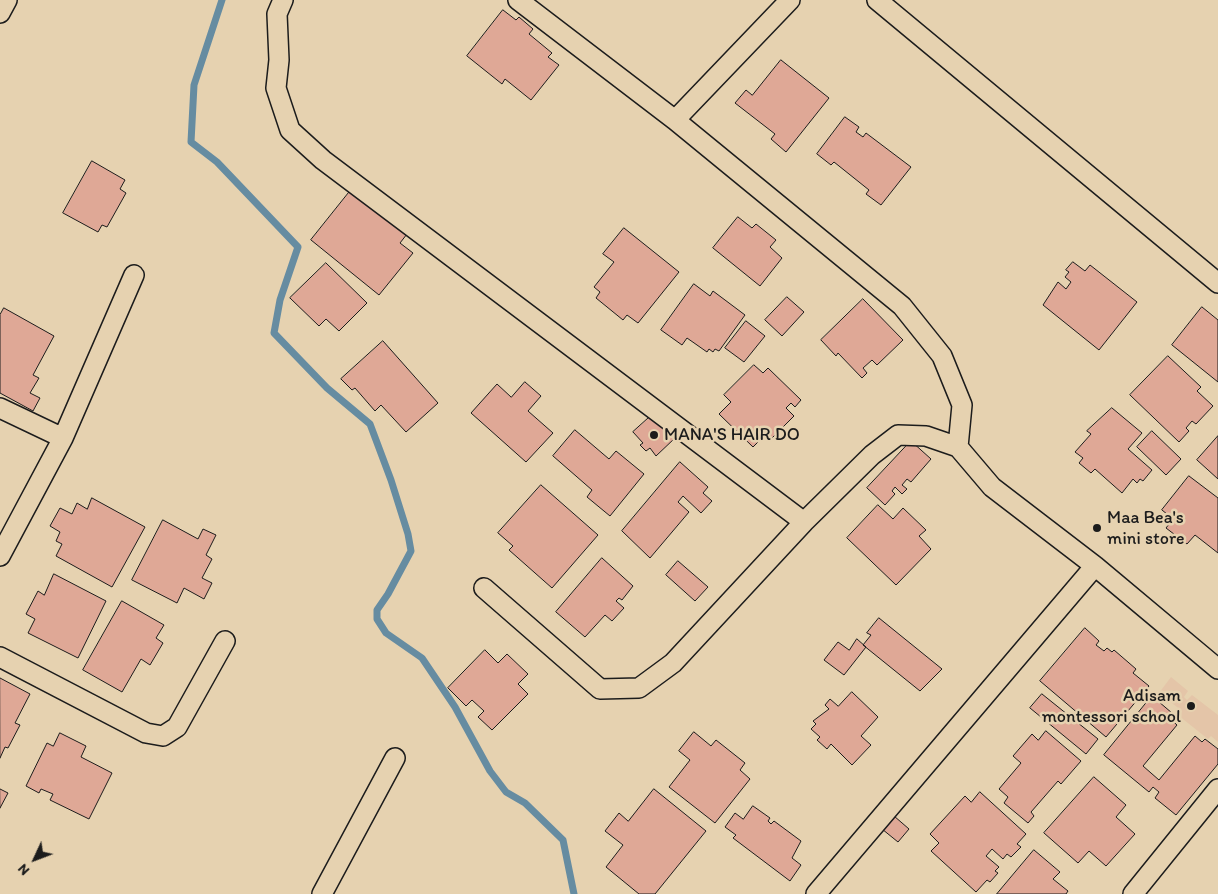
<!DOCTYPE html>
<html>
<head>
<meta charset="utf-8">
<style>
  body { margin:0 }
  #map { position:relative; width:1218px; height:894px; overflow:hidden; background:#e6d2b0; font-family:Itim,sans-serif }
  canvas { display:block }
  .north { position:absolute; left:10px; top:834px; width:50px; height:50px; -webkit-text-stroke:4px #e6d2b0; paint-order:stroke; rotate:227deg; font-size:14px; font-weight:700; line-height:20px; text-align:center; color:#1c1c1c }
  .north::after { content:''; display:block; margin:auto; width:18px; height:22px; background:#1c1c1c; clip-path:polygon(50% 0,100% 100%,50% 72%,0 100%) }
</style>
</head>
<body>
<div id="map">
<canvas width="1218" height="894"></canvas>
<div class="north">N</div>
</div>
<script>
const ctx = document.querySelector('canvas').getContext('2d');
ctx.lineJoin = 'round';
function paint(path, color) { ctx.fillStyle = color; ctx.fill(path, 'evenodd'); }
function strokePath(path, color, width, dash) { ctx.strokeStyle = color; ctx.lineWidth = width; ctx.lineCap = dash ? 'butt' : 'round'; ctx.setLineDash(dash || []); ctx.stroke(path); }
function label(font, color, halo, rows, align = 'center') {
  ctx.font = font + ' Itim,sans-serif'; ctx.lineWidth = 5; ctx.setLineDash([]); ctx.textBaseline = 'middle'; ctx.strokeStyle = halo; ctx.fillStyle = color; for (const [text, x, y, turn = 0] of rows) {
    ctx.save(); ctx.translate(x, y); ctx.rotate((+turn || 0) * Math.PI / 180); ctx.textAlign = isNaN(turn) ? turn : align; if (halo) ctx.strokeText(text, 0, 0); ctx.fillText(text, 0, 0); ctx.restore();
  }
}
paint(new Path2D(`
  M1171 677 1188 691 1184 697 1187 700 1192 695 1218 715V742L1211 736 1208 739 1179 716 1182 711 1159 693Z`), '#e4c5a8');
strokePath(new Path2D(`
  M222 0 194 85 191 142 217 162 298 247 280 300 274 333 327 388 370 424 391 480 408 534 411 551 388 594 377 610V619L386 633 422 658 455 707 490 771 506 792 525 803 563 840 574 894`), '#668ca1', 7);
const building = new Path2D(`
  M503 10 516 20 519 17 533 29 529 34 552 53 548 57 559 65 531 100 505 79 502 84 467 56Z
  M781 60 829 98 786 152 771 139 775 134 735 103 746 90 752 95Z
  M845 117 859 127 856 132 863 137 866 133 911 167 881 205 866 194 869 190 834 162 831 165 817 154Z
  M92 161 125 180 120 189 126 193 107 227 102 225 98 232 63 213Z
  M351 190 407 234 400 243 413 253 379 295 311 240Z
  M738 217 752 228 756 224 776 240 770 247 782 258 760 286 713 248Z
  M624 228 679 272 638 323 627 315 623 320 596 298 600 292 594 287 614 262 603 254Z
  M1073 262 1085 271 1090 265 1137 302 1099 350 1043 305 1058 282 1066 289 1071 282 1065 277 1069 272 1066 270Z
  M326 263 367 303 339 331 326 319 319 326 290 298Z
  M694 284 710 296 713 291 745 315 719 351 715 349 713 352 709 349 707 352 687 338 682 345 661 330Z
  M787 297 804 312 782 336 765 320Z
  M863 299 903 340 877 365 872 360 863 368 867 373 862 378 838 353 836 356 821 340Z
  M1202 307 1218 320V382L1172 345Z
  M4 308 54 336 33 375 39 378 30 393 40 398 33 411 0 393V315Z
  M746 321 765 336 744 362 725 348Z
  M383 341 438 403 406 432 381 405 375 411 355 388 352 390 341 379Z
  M1168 356 1201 387 1197 391 1213 406 1196 424 1192 421 1186 428 1189 431 1179 442 1130 395Z
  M754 365 763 373 768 368 801 400 795 407 791 403 786 408 794 416 771 439 766 434 753 447 719 414 731 402 724 395Z
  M525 382 541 396 528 411 553 433 526 462 471 413 497 384 511 397Z
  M1112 408 1142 433 1128 449 1152 470 1143 481 1140 479 1137 483 1133 479 1122 493 1095 469 1091 473 1079 463 1083 458 1075 452 1091 434 1087 431Z
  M653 414 675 438 656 456 650 448 646 451 640 445 643 443 633 432Z
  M575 430 609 459 616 451 644 474 610 516 587 497 592 490 553 456Z
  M1152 431 1181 459 1166 475 1137 447Z
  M1218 436V479L1197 460Z
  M911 441 931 459 911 482 907 479 902 485 907 489 902 494 895 487 892 491 895 494 885 505 867 488Z
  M680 462 708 487 703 493 712 501 701 513 683 496 678 502 689 512 650 558 622 531Z
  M1189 476 1218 498V553L1195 535 1187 544 1166 528 1173 519 1162 510Z
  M541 485 598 535 552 588 509 550 513 546 498 533Z
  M92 498 145 527 112 587 56 556 62 544 56 541 60 532 50 526 60 508 72 514 77 503 87 509Z
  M878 505 893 519 903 508 926 530 919 536 931 549 896 585 847 538Z
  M163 520 198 539 203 529 216 535 206 555 212 559 202 578 212 583 204 599 184 588 177 603 132 580Z
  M602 558 633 586 622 600 619 598 616 601 624 608 612 621 605 615 585 637 556 612Z
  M678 561 708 587 695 601 666 575Z
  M54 574 106 601 78 658 28 633 35 619 26 614 38 591 44 595Z
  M122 601 164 625 156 638 163 643 150 665 141 659 122 692 83 670Z
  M879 618 942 669 920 691 863 645 871 635 867 633Z
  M1085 628 1099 641 1096 645 1104 651 1107 648 1112 652 1114 650 1136 669 1133 673 1149 686 1106 737 1040 681Z
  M857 639 866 647 844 675 824 660 838 642 849 650Z
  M485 650 498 663 507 654 528 674 518 684 528 694 492 730 478 717 484 711 472 700 466 706 448 688Z
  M0 678 30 694 15 723 20 725 8 748 5 747 0 758Z
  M852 692 878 717 861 736 871 745 852 765 831 744 827 749 817 740 820 737 811 729 816 724 813 721 829 709 825 705 830 699 838 706Z
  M1042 694 1098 739 1086 754 1030 708Z
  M1152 696 1172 713 1168 717 1177 725 1143 766 1159 780 1195 736 1202 742 1205 739 1218 749V764L1176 815 1155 798 1159 792 1153 787 1149 792 1104 755Z
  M1046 731 1081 761 1061 784 1058 781 1031 812 1034 816 1028 823 1004 803 1008 797 999 789 1021 763 1013 756 1032 734 1038 740Z
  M694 732 711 746 716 740 745 763 740 770 750 779 715 823 669 787 690 760 679 751Z
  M60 733 86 746 81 757 112 773 89 819 50 800 53 794 41 789 39 793 26 786 47 743 53 746Z
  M1094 777 1126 805 1116 817 1135 834 1106 866 1089 851 1078 863 1044 833Z
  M0 789 8 793 0 808Z
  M654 789 706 831 655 894H639L606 867 623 845 605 831 619 813 628 821Z
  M980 792 1026 834 1017 844 1021 847 1011 857 1007 854 1003 859 992 849 986 856 999 867 995 871 998 873 990 882 987 880 976 892 931 851 939 843 930 834 965 796 971 802Z
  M753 806 770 818 768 821 771 824 774 821 801 841 792 858 801 865 790 881 733 838 736 835 725 827 735 813 743 819Z
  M894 816 909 829 898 842 882 829Z
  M1034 850 1060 872 1053 879 1068 891 1066 894H997Z`);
paint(building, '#dfa896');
strokePath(building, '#1c1c1c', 1);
const street = new Path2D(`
  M283 0 277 14 279 60 276 88 290 130 323 160 804 522
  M518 0 675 120 902 306 942 356 962 405 958 447
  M877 0 1218 283
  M0 13 7 0
  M675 120 790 0
  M0 408 63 438
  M0 556 63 438 134 275
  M484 588 600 689 639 688 673 663 804 522 872 455 898 435 926 436 958 447 992 487 1095 566 1218 669
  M0 657 146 733 163 736 177 727 225 641
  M322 894 395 758
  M816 894 1095 566
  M1133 894 1218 789`);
strokePath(street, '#1c1c1c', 22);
strokePath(street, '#e6d2b0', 19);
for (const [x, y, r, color] of [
  [654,435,5,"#1c1c1c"],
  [1097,528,5,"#1c1c1c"],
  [1191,706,5,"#1c1c1c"]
]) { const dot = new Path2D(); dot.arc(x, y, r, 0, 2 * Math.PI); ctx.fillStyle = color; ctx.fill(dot); strokePath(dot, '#e6d2b0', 2); }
label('18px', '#1c1c1c', '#e6d2b0', [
  ["MANA'S HAIR DO",664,435],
  ["Maa Bea's",1107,518],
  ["mini store",1107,539],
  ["Adisam",1181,696,"right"],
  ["montessori school",1181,717,"right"]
], 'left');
</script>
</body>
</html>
